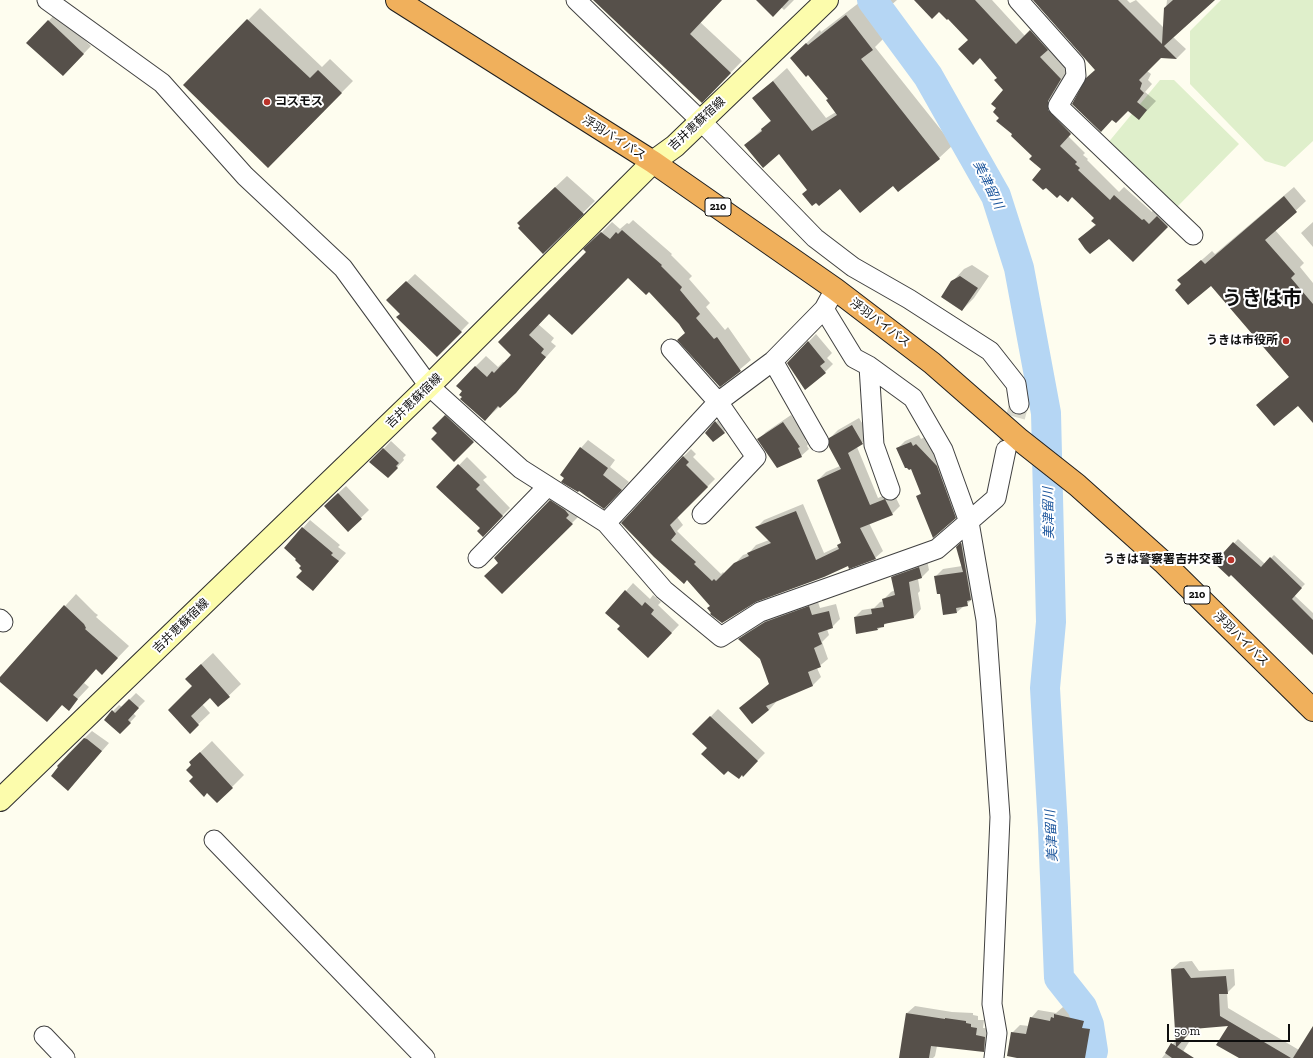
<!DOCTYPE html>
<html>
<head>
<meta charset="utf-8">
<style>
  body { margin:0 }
  #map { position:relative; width:1313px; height:1058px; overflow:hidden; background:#fefdef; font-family:"Zilla Slab",serif }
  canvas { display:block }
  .scale { position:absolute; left:1167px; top:1024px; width:123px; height:18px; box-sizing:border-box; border:2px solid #0e0e0e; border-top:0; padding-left:5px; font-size:12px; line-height:14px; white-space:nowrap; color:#0e0e0e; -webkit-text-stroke:3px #fff; paint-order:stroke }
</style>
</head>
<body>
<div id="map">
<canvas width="1313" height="1058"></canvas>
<div class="scale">50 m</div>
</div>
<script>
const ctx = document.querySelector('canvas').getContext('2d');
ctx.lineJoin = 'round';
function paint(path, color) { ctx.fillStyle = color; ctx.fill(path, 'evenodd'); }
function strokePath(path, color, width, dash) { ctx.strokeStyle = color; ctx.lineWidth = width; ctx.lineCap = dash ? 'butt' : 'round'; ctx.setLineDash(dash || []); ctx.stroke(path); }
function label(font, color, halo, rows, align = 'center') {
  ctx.font = font + ' "Zilla Slab","Noto Sans JP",serif'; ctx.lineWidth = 4; ctx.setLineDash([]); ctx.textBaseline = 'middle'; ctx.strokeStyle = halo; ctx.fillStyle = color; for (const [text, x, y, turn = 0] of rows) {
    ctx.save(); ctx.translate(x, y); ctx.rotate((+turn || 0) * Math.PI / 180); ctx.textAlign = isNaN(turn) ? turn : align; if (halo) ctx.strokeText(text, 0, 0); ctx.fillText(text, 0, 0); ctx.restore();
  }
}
paint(new Path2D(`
  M1221 0H1313V141L1285 167 1265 161 1190 84V31Z
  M1160 80H1174L1239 144 1176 208 1107 144Z`), '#dfefcb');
paint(new Path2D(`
  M595 0H722L700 22 742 61 702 102Z
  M757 0H794L784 10 781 7Z
  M886 0H897L890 6Z
  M915 0H992L1025 36 1040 22 1070 69 1057 91 1079 124 1068 136 1085 153 1083 155 1088 159 1087 160 1119 192 1124 187 1152 212 1153 210 1159 216 1167 208 1177 217 1133 260 1109 238 1079 239 1096 224V218L1043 169 1034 156 1000 118 997 108 1004 90 998 78 969 40 948 17 939 11Z
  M1033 0H1127L1130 3 1136 0 1164 28 1167 0H1213L1173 37 1186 49 1177 58 1161 57 1147 71 1151 74 1148 80 1152 84 1145 92 1156 101 1139 119Z
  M860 2 886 36 875 47 953 145 939 158 893 184 808 189 779 152 746 145 771 120 754 98 787 68 826 118 836 112 829 99 808 73 791 58 820 30 821 32Z
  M260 8 322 67 330 59 353 81 268 167 184 85Z
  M56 13 91 46 63 75 28 43Z
  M567 176 595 201 543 252 530 211Z
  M1294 187 1306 201 1275 230 1304 263 1300 267 1313 283V421L1298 405H1257L1290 376 1211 285 1182 284 1179 280 1212 251 1215 254Z
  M633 220 672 254 671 255 692 276 689 279 710 303 706 307 725 330 728 327 751 360 720 386 680 324 649 291 628 277 549 313 538 324 554 338 551 342 556 346 510 397 485 420 475 367 486 356 498 367 503 362 505 363 587 252 585 249 612 222 620 229 627 223 629 224Z
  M1313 222V247L1301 233Z
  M972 265 989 276 974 298 962 310 952 282 964 269Z
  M415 274 469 323 437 356 388 300Z
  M816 334 832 353 827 358 833 364 825 372 788 363Z
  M453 408 481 433 454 461 438 433 433 428Z
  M723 415 732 424 724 432 716 422Z
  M791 415 807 438 805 440 808 444 807 446 809 449 801 456 759 439 766 432Z
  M859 418 870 436 857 447 878 498 893 492 900 506 892 514 869 523 883 551 875 558 849 564 711 606 688 579 654 556 683 457 691 449 696 454 693 457 715 479 677 517 683 525 677 531 721 574 723 572 725 574 743 555 749 553 756 545 769 540 757 527 764 520 803 504 824 553 839 546 842 542 818 480 826 472 840 466 830 438 838 430Z
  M919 435 921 439 925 437 944 458 963 510 955 517 917 496 921 493 912 468 897 449 905 441Z
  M588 440 615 460 610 467 629 482 612 500 579 490 581 448Z
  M391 441 406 455 403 458 404 460 388 477 371 462Z
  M467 457 487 477 483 480 510 508 483 535 481 528 438 487Z
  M346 486 369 510 348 530 333 498Z
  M558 493 580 515 502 593 499 563 495 558Z
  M310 520 340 545 338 547 346 553 320 582 303 571V528Z
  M1238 539 1265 564 1274 555 1305 584 1294 595 1313 613V654L1231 574 1216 563Z
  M965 540 975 597 957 612 940 593 935 577 943 569 962 566 957 548Z
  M927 560 929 570 921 578 918 579 920 591 918 593 921 609 914 617 887 623 877 630 855 617 862 610 874 608 880 602 884 601 883 600 891 592 895 590 892 577 900 570Z
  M633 583 650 599 653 595 661 602 658 605 679 625 656 649 621 626 607 613Z
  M76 594 95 613 98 615 96 617 129 646 102 674 96 669 84 683 89 687 68 709 62 704 0 681V678Z
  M817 599 820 608 836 604 840 619 832 627 827 629 829 635 822 642 828 659 817 668 821 677 813 685 775 701 776 702 769 710 740 708 770 683 760 658 740 639 747 632 774 615Z
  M213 653 241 684 218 706 210 697 202 704 210 713 190 732 193 686 198 667Z
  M136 693 145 701 133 713 136 716 120 733 105 719 119 705 122 707Z
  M718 709 765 753 757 761 708 748 694 734Z
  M92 731 109 743 75 782 52 776 68 754Z
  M212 741 244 775 217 802 194 777 192 765 190 762Z
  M1192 961 1199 971 1234 969 1235 985 1227 993 1228 1008 1299 1050 1313 1029V1058H1240L1229 1025 1193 1028 1184 1039 1189 1042 1179 1058H1162L1176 1040 1172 969 1180 962Z
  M915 1006 952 1012 973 1013V1015L978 1016V1020H984L983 1028 993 1029 991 1043 983 1051 937 1046 935 1056 933 1058H900L907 1013Z
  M1063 1007 1091 1013 1090 1020 1097 1021 1094 1038V1042L1096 1043 1090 1058H1023L1012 1033 1020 1025 1029 1026 1031 1018 1038 1010 1056 1013Z`), '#0003');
strokePath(new Path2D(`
  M872 0 928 76 996 196 1019 268 1046 413 1051 622 1045 688 1053 828 1059 978 1082 1007 1089 1025 1093 1051 1091 1058`), '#b5d6f4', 30);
paint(new Path2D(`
  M593 0H722L690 34 731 73 702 103Z
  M756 0H789L773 17Z
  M914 0H975L1016 44 1030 30 1048 50 1040 57 1061 79 1048 101V110L1071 134 1060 146 1077 162 1075 164 1080 168 1078 170 1110 200 1114 195 1142 220 1144 219 1149 224 1157 216 1168 227 1133 262 1109 239 1090 254 1085 249 1078 239 1096 225 1091 221 1094 218 1072 197 1068 202 1060 195 1057 198 1046 188 1043 190 1032 180 1041 169 1029 159 1032 156 1011 136 1012 134 996 121 999 118 993 112 996 108 991 104 1003 90 994 80 997 78 980 58 973 65 958 49 968 40 948 19 947 20 939 12 932 19Z
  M1033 0H1118L1162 44 1164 8 1173 0H1215L1164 46 1177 59 1161 58 1139 80 1142 83 1140 89 1144 93 1137 102 1147 110 1139 120 1128 111 1116 123 1112 120 1101 132 1072 104 1086 78 1095 70Z
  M846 15 873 50 861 59 940 159 898 192 893 186 860 213 840 189 819 206 816 203 812 206 802 194 807 190 779 154 763 168 744 145 762 131 761 129 771 121 752 98 773 81 812 131 837 115 826 100 828 99 808 75 806 77 790 58 806 43 808 45Z
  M247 19 310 78 318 70 342 93 268 168 183 85Z
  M48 20 84 54 63 76 26 43Z
  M555 187 584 214 543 254 518 228 520 226 517 223Z
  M1284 196 1297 212 1265 240 1295 274 1291 278 1313 304V423L1298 406 1274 426 1256 405 1289 377 1211 286 1188 305 1175 290 1181 284 1177 280 1187 272 1201 260 1205 264Z
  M622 230 662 265 661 266 682 287 680 290 700 314 696 318 714 339 717 337 741 371 720 387 677 340 685 333 679 324 649 292 646 295 628 278 572 335 549 314 529 335 544 349 541 353 546 357 516 393 500 408 498 406 485 421 460 399 462 397 459 395 462 391 456 386 475 366 487 377 492 371 494 373 511 355 498 342 586 252 583 249 601 232 610 239 616 232 618 234Z
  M960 276 978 288 962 311 941 297 951 281Z
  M406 281 462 332 437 357 396 317 400 314 386 300Z
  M808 341 825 362 820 366 826 373 805 390 787 363Z
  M445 415 474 442 454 462 431 439 437 433 432 428Z
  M715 421 725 433 713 442 705 433Z
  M783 422 800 447 798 448 802 457 777 468 757 439Z
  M852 425 863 444 848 453 870 505 885 499 893 515 860 528 876 559 849 569 848 566 824 577 756 602 722 623 710 614 711 613 707 608 710 606 687 580 684 584 654 557 621 523 683 456 689 462 686 465 708 487 670 525 676 534 671 540 696 562 694 564 712 581 714 579 716 581 734 563 749 556 747 553 771 543 755 527 796 511 816 560 839 549 837 545 841 543 817 480 841 469 829 447V438Z
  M911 442 913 446 916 444 937 466 956 518 933 538 916 496 921 494 911 469 909 470 907 468H905L896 448Z
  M580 447 608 468 603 475 622 490 604 509 579 491 578 492 561 482 564 478 560 475Z
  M383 448 399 463 396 466 398 468 388 478 369 462Z
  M458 464 480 485 476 489 503 516 483 537 477 531 480 528 436 487Z
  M338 493 362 519 348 532 324 506Z
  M550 500 565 510 569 515 566 518 573 524 502 594 484 576 498 563 494 558Z
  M302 527 333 553 331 555 339 561 313 591 296 577 302 571 299 568 301 566 295 560 296 559 284 548Z
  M961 542 971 600 967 601 968 606 956 608 957 613 943 615 940 594H937L934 576 963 572 956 547Z
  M1233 542 1261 567 1270 557 1302 588 1292 599 1313 620V655L1231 575 1229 577 1214 563Z
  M919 567 922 578 909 582 914 618 884 624V627L877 628 878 630 856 634 854 617 872 614 871 609 884 607 882 599 895 595 891 577Z
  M625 590 642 606 645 602 654 610 651 614 672 633 648 658 617 629 620 626 605 613Z
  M64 605 84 624 86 628 85 629 118 658 102 675 96 669 73 695 78 699 69 711 62 705 47 722 0 682V677Z
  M809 606 812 615 829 611 833 628 818 633 822 644 814 648 821 667 808 672 813 686 766 706 769 710 752 724 739 708 769 684 760 659 738 639 765 622Z
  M201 664 230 697 218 707 210 698 191 716 199 725 190 734 168 710 192 686 185 679Z
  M129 699 139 708 128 720 131 723 120 734 104 720 112 710 115 713Z
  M710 716 758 761 743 777 742 775 739 779 728 771 724 775 701 754 707 748 692 734Z
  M84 738 87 739 102 751 68 791 51 776 58 767 57 766Z
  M200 752 233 788 217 803 207 793 204 797 189 781 193 777 186 770 191 765 189 762Z
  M1184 968 1191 978 1226 976 1228 994H1219L1220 1016 1291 1058H1239L1216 1045 1228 1026 1193 1029 1177 1047 1194 1058H1172L1165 1053 1171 1043 1176 1046 1171 969Z
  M906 1013 945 1019V1018L966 1021V1023L971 1024V1027L977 1028 976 1035 985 1037 984 1052 931 1046 929 1058H899Z
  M1054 1014 1084 1021 1082 1028 1090 1029 1085 1058H1017L1007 1056 1011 1032 1026 1034 1030 1017 1050 1021 1051 1017 1054 1018Z
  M1313 1026V1058H1293Z`), '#56504a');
strokePath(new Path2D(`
  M1008 445 1019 404`), '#dad9cd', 19, [19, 10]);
const street = new Path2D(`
  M47 0 162 83 245 176 343 268 429 386 521 469 606 523 664 590 721 637 760 612 937 549 996 498 1006 450
  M576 0 701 121 815 238 853 267 909 299 990 351 1016 384 1019 404
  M1018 0 1075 64 1076 76 1058 106 1193 235
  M835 289 824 309 854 358 869 366 913 398 943 450 969 522 986 620 1000 817 992 1004 997 1033 994 1058
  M671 349 718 402 756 457 702 514
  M773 361 819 442
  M869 366 874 445 890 490
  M606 523 718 402 773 361 824 309
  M478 558 548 486
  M0 619 3 622
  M214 840 425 1058
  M44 1036 65 1058`);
const secondary = new Path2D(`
  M0 800 429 386 653 162 675 146 827 0`);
const highway = new Path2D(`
  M397 0 653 162 835 289 932 363 1020 440 1077 485 1163 562 1313 710`);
strokePath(street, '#414141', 21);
strokePath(secondary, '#303030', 24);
strokePath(highway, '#1f1f1f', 24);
strokePath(street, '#fff', 19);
strokePath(secondary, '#fcfcac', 22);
strokePath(highway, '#f0b05c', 22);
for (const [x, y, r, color] of [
  [267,102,4,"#ba332a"],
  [1286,341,4,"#ba332a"],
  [1231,560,4,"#ba332a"]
]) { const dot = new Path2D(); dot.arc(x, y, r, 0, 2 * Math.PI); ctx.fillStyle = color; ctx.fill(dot); strokePath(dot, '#fff', 1.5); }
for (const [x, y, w] of [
  [718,207,26],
  [1197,595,26]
]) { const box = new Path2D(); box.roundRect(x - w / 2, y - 9, w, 18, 3); ctx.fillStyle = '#fff'; ctx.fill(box); strokePath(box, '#0e0e0e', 1); }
label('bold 11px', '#0e0e0e', null, [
  ["210",718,207],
  ["210",1197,595]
]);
label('bold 12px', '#0e0e0e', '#fff', [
  ["コスモス",275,102,"left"],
  ["うきは市役所",1278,341],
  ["うきは警察署吉井交番",1223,560]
], 'right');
label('12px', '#0e0e0e', '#fff', [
  ["吉井恵蘇宿線",697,124,-43],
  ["浮羽バイパス",614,138,32],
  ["浮羽バイパス",880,323,37],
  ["吉井恵蘇宿線",414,401,-44],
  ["吉井恵蘇宿線",181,626,-44],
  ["浮羽バイパス",1241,639,45]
]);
label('italic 13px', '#1b559c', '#fff', [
  ["美津留川",988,185,64],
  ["美津留川",1049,513,-91],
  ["美津留川",1052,836,-93]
]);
label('bold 20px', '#0e0e0e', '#fff', [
  ["うきは市",1262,299]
]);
</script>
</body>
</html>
